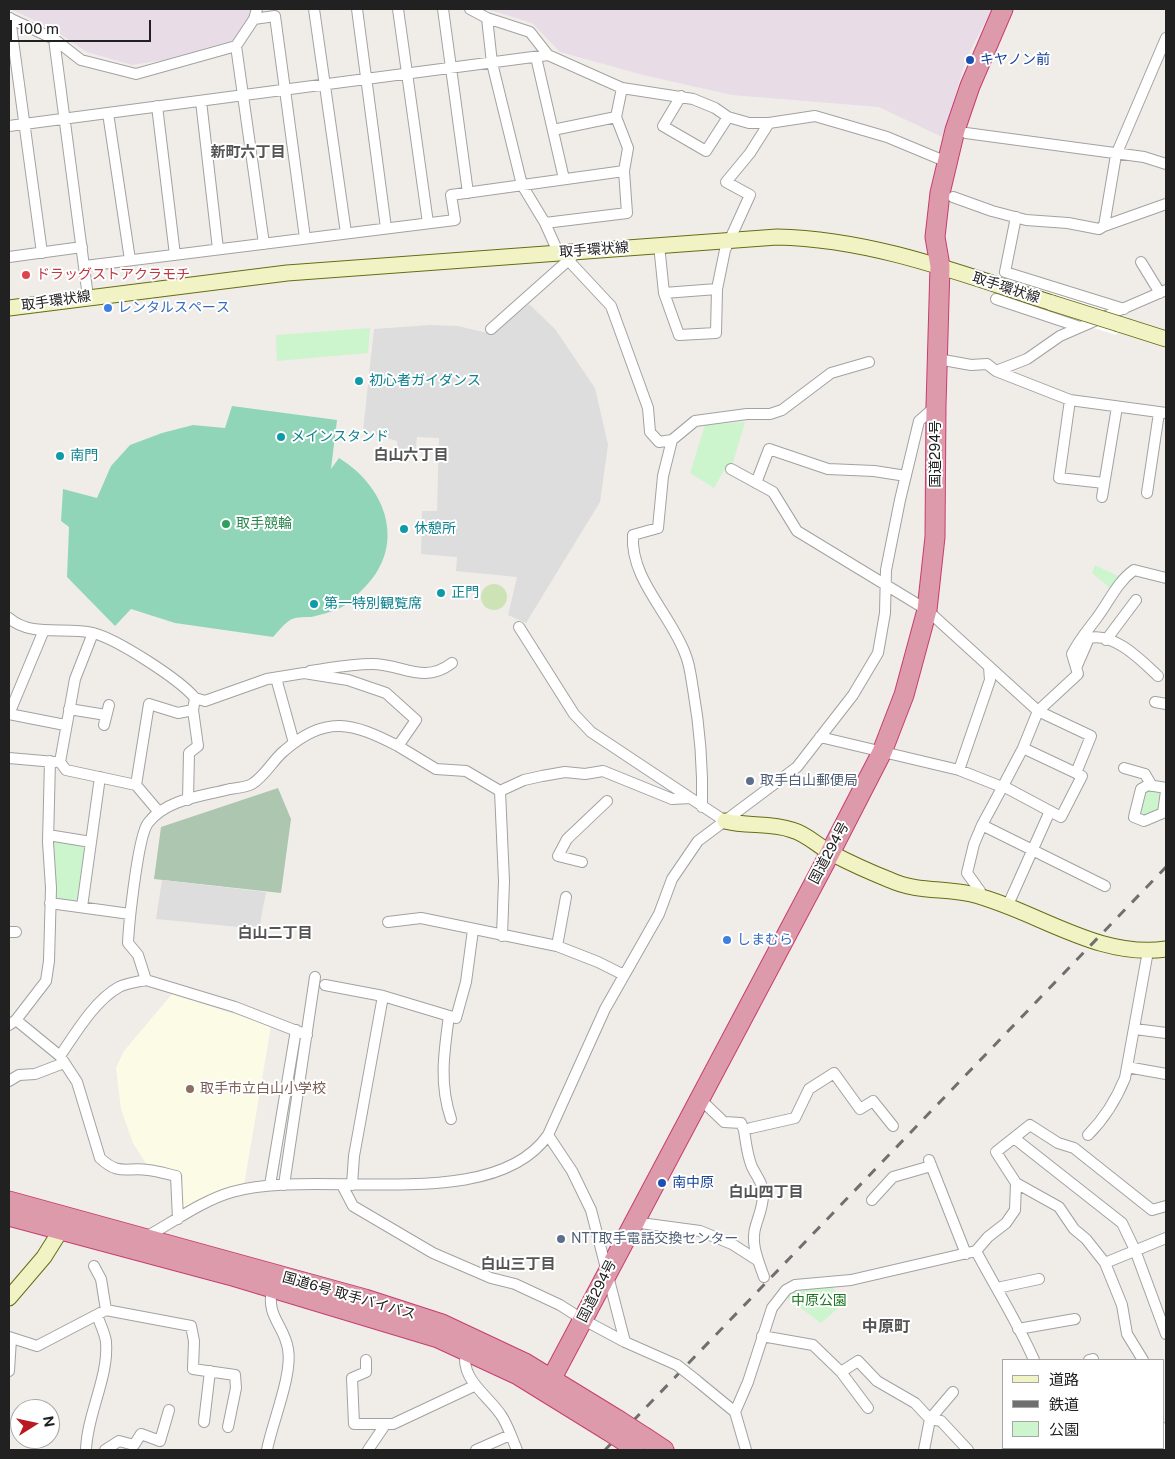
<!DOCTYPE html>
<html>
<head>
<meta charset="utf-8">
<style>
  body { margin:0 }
  #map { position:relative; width:1175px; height:1459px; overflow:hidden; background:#f0ede9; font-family:"Public Sans","Noto Sans JP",sans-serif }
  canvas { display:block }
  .frame { position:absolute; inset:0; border:10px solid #212121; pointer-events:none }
  .legend { position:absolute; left:1002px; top:1359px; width:162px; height:90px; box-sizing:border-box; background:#fff; border:1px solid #a6a6a6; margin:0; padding:6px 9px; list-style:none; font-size:15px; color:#212121 }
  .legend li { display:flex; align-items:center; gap:10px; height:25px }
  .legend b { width:25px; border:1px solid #a6a6a6 }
  .north { position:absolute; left:10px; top:1399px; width:50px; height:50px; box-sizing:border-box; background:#fff; border:1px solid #a6a6a6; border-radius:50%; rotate:80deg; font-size:14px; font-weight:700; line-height:20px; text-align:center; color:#212121 }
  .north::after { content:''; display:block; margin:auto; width:18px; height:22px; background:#b91920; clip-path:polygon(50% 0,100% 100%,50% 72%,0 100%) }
  .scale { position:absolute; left:10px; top:20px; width:141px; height:22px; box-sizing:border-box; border:2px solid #212121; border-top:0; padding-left:6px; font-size:15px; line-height:18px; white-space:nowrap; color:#212121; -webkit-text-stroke:4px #fff; paint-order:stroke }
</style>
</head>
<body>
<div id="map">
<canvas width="1175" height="1459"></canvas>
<div class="frame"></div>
<ul class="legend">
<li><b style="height:6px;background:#f2f3c4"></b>道路</li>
<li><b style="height:6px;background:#6f6f6f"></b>鉄道</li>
<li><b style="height:14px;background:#ccf4cd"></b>公園</li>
</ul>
<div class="north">N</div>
<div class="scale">100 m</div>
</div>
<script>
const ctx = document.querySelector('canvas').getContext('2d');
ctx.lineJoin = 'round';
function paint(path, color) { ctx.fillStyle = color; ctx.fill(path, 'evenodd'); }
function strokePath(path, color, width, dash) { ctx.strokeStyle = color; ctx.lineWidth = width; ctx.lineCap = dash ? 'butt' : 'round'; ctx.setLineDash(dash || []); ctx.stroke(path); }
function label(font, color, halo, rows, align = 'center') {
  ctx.font = font + ' "Public Sans","Noto Sans JP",sans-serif'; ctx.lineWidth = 4; ctx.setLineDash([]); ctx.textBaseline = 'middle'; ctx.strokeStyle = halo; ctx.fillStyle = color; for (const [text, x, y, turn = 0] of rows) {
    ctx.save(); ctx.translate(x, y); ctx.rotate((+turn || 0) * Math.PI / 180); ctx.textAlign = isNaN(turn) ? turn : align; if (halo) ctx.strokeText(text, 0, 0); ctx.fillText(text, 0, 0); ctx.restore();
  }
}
paint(new Path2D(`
  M11 9H250L254 19 237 39 164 60 132 65 87 52 54 30Z
  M487 9H992L967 57 942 137 879 107 732 95 643 75 560 52 532 23Z`), '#e8dce6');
paint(new Path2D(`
  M172 994 271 1026 244 1185 180 1211 183 1175 147 1165 133 1143 121 1109 116 1068 124 1051Z`), '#fcfbe6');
paint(new Path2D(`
  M481 597a13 13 0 1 1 26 0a13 13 0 1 1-26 0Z`), '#cee3b5');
paint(new Path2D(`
  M278 788 291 819 281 893 154 879 161 827Z`), '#adc6af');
paint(new Path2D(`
  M370 328 368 353 277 361 276 335Z
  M745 422 731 469 726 467 714 488 690 473 705 425Z
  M1095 565 1122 578 1115 592 1092 573Z
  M1148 790 1159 791 1162 795 1159 810 1145 816 1140 813 1146 791Z
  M53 841 86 847 82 907 50 903Z
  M829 1282 844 1303 821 1323 783 1295 786 1290Z`), '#ccf4cd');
paint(new Path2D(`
  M232 406 337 420 331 469 339 458C388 488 408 548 361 591 355 597 349 604 340 608 332 612 320 615 311 617 305 617 298 617 292 619 285 622 278 632 273 637L175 623 131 609 115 626 67 577 69 527 61 521 63 489 97 498 111 466 130 445 162 433 193 425 225 428Z`), '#91d5b8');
paint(new Path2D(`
  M529 304 555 329 595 388 608 445 600 502 526 623 508 615 517 577 456 571 457 557 421 554 422 511H437L439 438 417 437 415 457 398 452 397 441 363 431 374 329 430 325 458 326 491 334Z
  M162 880 266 892 259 929 156 919Z`), '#ddd');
paint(new Path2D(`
  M1006 276 1124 314 1116 335 999 298Z`), '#fff');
const street = new Path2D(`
  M314 9 346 233
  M357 9 386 228
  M398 9 428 223
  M443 9 468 193
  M470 9 487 18 530 32 548 55 622 88 693 99 715 108 728 117 749 123H769L815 116 887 137 947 162
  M9 18 54 39 81 60 136 74 236 46 254 19 257 9
  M10 18 42 253
  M487 18 492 63 522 185 545 223 558 252
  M254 19 275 16 305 238
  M1166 38 1116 155 1104 226 1166 204
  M54 39 88 297
  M236 46 264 244
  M536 57 564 179
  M681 96 663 126 706 151 728 117
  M201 101 218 249
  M157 106 175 255
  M108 113 130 260
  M9 126 548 55
  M553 130 616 117
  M966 133 1144 157 1166 164
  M953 197 992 211 1026 220 1068 223 1099 229 1104 226
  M1016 217 1005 272 1124 309
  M545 223 627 213 624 171 628 148 616 117 622 88
  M659 245 664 293 679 335 716 333 717 289 725 250 750 195 726 182 750 153 769 123
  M9 257 82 247
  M569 261 611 306 648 408 650 432 659 442 672 440
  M1141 262 1160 293
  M85 266 455 220 451 195 624 171
  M664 293 717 289
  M996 299 1080 327
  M491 329 572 257
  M938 359 971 365 987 364 996 371 1027 359 1060 336 1166 290
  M996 371 1070 400 1166 413
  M1070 400 1059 478 1104 483
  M731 469 773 492 797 531 927 610 1038 711 1091 736 1076 773 1082 776 1061 817 1003 786 1023 748 1038 711 1078 674 1072 654C1079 640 1087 631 1096 619 1109 602 1117 582 1134 570L1166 578
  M756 483 769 449 828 469 874 471 906 476
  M1147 493 1159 413
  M1102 497 1117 407
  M9 618C32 638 65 626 93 633 117 639 179 679 195 698
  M519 627 574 714 591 732 725 821
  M93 633 75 679 60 762 66 770 136 785 158 811
  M1106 640 1136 600
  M1076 668 1089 638C1114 632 1141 660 1158 676
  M310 671C331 668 351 664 372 664 403 664 423 685 452 663
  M276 678 294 743
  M1155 702 1166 704
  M69 709 106 715
  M9 714 44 630
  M9 714 65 725
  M104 725 109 705
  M820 737 959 770 1002 787
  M398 746 436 769 466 771 500 791
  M1023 748 1076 773
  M9 758 55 762
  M1124 768 1145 774 1152 786
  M959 770 990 680 989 667
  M136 785 149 704 178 713 193 710 195 698 205 701 267 679 304 673 348 680 386 693 416 720 398 746C353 723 326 714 284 751 273 760 265 776 252 784 247 787 237 788 230 789 203 796 166 799 148 823 138 836 129 922 128 943L138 955 146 980C137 982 127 983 119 987 95 1000 75 1034 60 1056L77 1082 100 1158C119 1176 126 1167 148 1170 158 1171 167 1174 176 1176L178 1219
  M1166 788 1148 785 1141 789 1134 817 1144 821 1163 813 1166 791
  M500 791 524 780 542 776 565 772 585 774 603 771 672 799 690 798
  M500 791 504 881 502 936
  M188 800 189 753 198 746 193 710
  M702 807C703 767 700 729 693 689 691 678 690 666 686 656 672 615 630 580 633 535L658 528 663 476 672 440 695 421 747 414H770L782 410 831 373 869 362
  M982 825 1003 786
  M48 835 91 842
  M582 862 558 856 567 839 607 801
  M980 897V891L967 873 974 844 982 825 1105 886
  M50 903 130 914
  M82 907 100 777
  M1007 907 1050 811
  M388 922 421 918 557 946 598 962 624 975
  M9 932H16
  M557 946 566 897
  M146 980 235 1007 307 1035
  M325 985 383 996 456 1018 466 982 473 930
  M449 1016C444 1052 439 1084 451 1119
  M16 1020 60 1056
  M9 1025 16 1020 46 981 49 961 51 888 48 842 50 761
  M1135 1029 1166 1033
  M1127 1067 1166 1074
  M9 1081 19 1075 35 1074 64 1063
  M699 1098 724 1122 741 1123 744 1130 751 1128 795 1118 809 1089 834 1073 860 1109 873 1101 893 1126
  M744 1130C746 1143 747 1155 752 1167 757 1177 763 1183 763 1195 763 1206 759 1215 756 1225 750 1243 758 1260 764 1277
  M548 1135 572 1171 591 1210 625 1342
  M1088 1135C1104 1119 1116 1100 1125 1078L1148 951
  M1014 1138 1122 1223 1135 1250 1166 1334
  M929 1160 966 1254
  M1016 1183 1059 1207 1074 1229 1086 1239 1105 1263 1166 1238
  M270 1185 296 1030
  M284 1185 315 977
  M342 1185 353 1206 433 1253 491 1278 515 1284 560 1305 582 1319 625 1342 677 1365
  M352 1185 354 1156 383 996
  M872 1200 893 1177 931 1166
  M633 1222 700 1231 732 1244 757 1260
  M144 1238C172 1223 201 1201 232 1192 317 1167 492 1216 548 1135L605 1009 659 914 672 879 698 841 797 767 853 695 878 653 885 613 886 570 900 500 919 421 936 406
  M976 1251C995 1287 1018 1323 1034 1360
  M1105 1263 1122 1305 1127 1334 1143 1360
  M94 1266 101 1279 106 1310
  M997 1288 1039 1279
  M1018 1329 1075 1319
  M762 1336 813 1345 841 1372 868 1408
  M9 1337 37 1346 106 1310 191 1326 194 1341 193 1369 235 1375 236 1388 228 1427
  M466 1350C459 1379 487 1394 501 1415 508 1425 512 1439 517 1450
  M366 1360V1372L352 1378 354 1424H393L474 1386
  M1089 1360 1093 1359
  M9 1371 11 1339
  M841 1372 858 1361 877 1381 915 1403 930 1419 924 1450
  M696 1380 735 1412 746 1450
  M953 1392 930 1419 941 1421 968 1450
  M735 1412 748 1382 772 1308 786 1290 795 1285 851 1280 976 1251 988 1237 1006 1223 1015 1210 1016 1183 996 1152 1030 1125 1058 1143 1074 1148 1152 1210 1166 1206
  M204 1422 210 1371
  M86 1450C87 1414 109 1377 106 1342 105 1333 100 1324 97 1315
  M105 1450 119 1441 134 1445 141 1434 160 1441 169 1410
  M267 1450C272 1423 293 1374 288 1349 284 1324 266 1318 272 1288
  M368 1450 385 1425
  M476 1450 510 1435
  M1166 1450V1428`);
const secondary = new Path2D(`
  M9 308 287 273 777 237C873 239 962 274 1052 303
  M1119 324 1166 339
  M725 821C747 827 770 822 792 830 807 834 818 846 831 853 850 863 870 872 890 880 916 892 944 888 971 894 1036 910 1097 959 1166 949
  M9 1298 44 1257 66 1222`);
const highway = new Path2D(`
  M9 1201 365 1299 442 1324 525 1363 618 1420
  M9 1216 229 1275 438 1338 518 1375 607 1430
  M545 1391 830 853 882 752 904 695 927 610 935 537 936 406 940 266 935 237 940 193 955 130 970 86 1003 9
  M646 1438 664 1450`);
strokePath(street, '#a2a2a2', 12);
strokePath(secondary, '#676d13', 17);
strokePath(highway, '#c73d72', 21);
strokePath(street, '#fff', 10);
strokePath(secondary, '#f2f3c4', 15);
strokePath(highway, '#dd9aaa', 19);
strokePath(new Path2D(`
  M605 1450 1166 867`), '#6f6f6f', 3, [10, 10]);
const streetBridge = new Path2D(`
  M677 1365 696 1380`);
const secondaryBridge = new Path2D(`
  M1052 303 1119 324`);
const highwayBridge = new Path2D(`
  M618 1420 646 1438
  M607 1430 635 1448`);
strokePath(streetBridge, '#a2a2a2', 12, []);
strokePath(secondaryBridge, '#676d13', 17, []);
strokePath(highwayBridge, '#c73d72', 21, []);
strokePath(streetBridge, '#fff', 10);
strokePath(secondaryBridge, '#f2f3c4', 15);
strokePath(highwayBridge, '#dd9aaa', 19);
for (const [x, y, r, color] of [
  [970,60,5,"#1a4fb4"],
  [26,275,5,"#e0444e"],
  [108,308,5,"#3f7fe0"],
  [359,381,5,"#0f9aa8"],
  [281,437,5,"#0f9aa8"],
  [60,456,5,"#0f9aa8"],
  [226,524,5,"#2e9e5b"],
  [404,529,5,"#0f9aa8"],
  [441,593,5,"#0f9aa8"],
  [314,604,5,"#0f9aa8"],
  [750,781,5,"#5c6f8a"],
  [727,940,5,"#3f7fe0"],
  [190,1089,5,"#8d6e63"],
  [662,1183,5,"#1a4fb4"],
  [561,1239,5,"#5c6f8a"]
]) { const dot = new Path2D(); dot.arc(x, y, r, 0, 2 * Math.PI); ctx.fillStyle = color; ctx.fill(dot); strokePath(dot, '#fff', 2); }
label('14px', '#164399', '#fff', [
  ["キヤノン前",980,60],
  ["南中原",672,1183]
], 'left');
label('14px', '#212121', '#fff', [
  ["取手環状線",594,250,-4],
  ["取手環状線",1006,288,18],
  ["取手環状線",56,301,-8],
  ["国道294号",936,454,-90],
  ["国道294号",829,853,-62],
  ["国道294号",597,1291,-63],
  ["国道6号 取手バイパス",349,1296,16]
]);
label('14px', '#be3a42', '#fff', [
  ["ドラッグストアクラモチ",36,275]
], 'left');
label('14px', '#366cbe', '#fff', [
  ["レンタルスペース",118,308],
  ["しまむら",737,940]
], 'left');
label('14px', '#0d838f', '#fff', [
  ["初心者ガイダンス",369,381],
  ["メインスタンド",291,437],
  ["南門",70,456],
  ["休憩所",414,529],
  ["正門",451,593],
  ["第一特別観覧席",324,604]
], 'left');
label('14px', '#27864d', '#fff', [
  ["取手競輪",236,524]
], 'left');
label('14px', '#4e5e75', '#fff', [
  ["取手白山郵便局",760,781],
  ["NTT取手電話交換センター",571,1239]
], 'left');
label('14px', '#785e54', '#fff', [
  ["取手市立白山小学校",200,1089]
], 'left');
label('14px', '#1a741d', '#fff', [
  ["中原公園",819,1301]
]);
label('bold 15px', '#545454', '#fff', [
  ["新町六丁目",248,152],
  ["白山六丁目",411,455],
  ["白山二丁目",275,933],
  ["白山四丁目",766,1192],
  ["白山三丁目",518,1264]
]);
label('bold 16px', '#545454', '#fff', [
  ["中原町",886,1327]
]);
</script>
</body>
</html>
